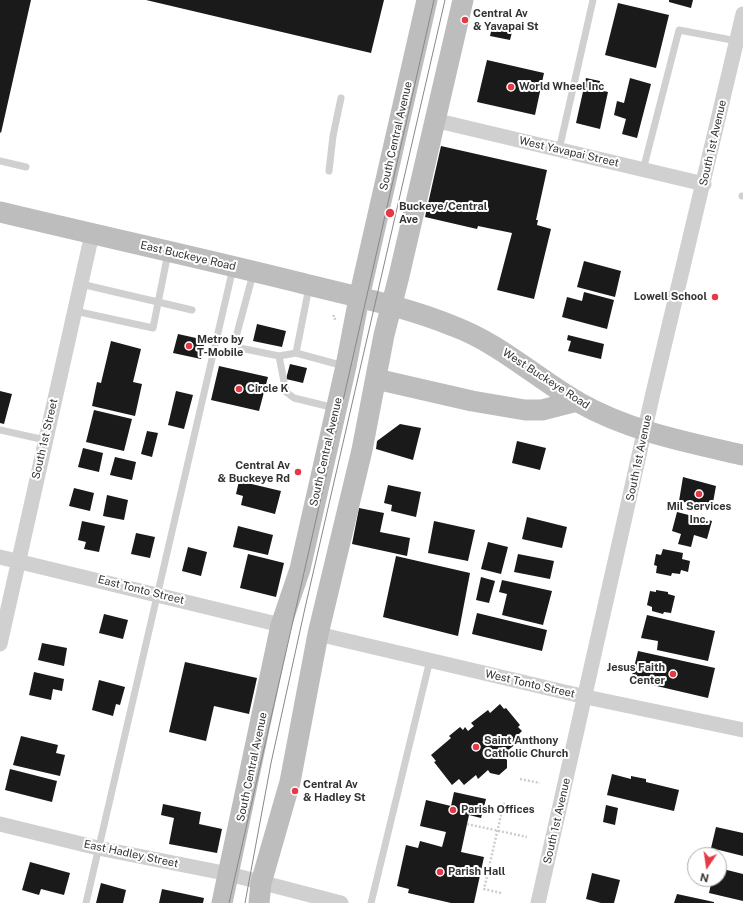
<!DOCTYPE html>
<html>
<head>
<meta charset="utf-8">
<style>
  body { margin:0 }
  #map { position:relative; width:743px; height:903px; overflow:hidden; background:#fff; font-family:"Public Sans",sans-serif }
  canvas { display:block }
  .north { position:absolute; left:687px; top:847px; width:40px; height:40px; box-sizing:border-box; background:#fff; border:1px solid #adadad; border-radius:50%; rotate:193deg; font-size:11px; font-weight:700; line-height:16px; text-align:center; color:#333 }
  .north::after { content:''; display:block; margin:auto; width:14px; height:18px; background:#e63946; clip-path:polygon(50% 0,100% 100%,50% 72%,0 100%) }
</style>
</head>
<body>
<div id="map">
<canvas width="743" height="903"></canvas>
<div class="north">N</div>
</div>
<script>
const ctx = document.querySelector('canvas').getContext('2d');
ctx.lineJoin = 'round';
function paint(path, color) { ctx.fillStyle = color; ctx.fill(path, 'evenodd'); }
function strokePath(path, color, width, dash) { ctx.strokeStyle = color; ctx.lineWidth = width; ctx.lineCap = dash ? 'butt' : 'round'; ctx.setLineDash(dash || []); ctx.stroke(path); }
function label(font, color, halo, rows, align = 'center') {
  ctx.font = font + ' "Public Sans",sans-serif'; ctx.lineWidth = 4; ctx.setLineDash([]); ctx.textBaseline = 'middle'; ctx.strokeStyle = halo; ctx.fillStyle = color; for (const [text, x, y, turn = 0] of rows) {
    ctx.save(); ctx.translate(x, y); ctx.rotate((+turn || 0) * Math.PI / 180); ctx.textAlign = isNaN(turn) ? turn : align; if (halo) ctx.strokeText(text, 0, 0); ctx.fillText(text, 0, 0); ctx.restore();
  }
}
paint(new Path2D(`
  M0 0H31L1 133 0 132Z
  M146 0H384L371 53Z
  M669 0H693L691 8 669 2Z
  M618 3 669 15 656 68 605 55Z
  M492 27 512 32 510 40 490 36Z
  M487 60 544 73 535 115 477 102Z
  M586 78 600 81 599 90 608 92 600 129 576 123Z
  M630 78 651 84 637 138 622 134 626 119 614 115 617 101 624 103Z
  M441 146 547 170 536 220H538L537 225 551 229 534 299 497 290 512 233 478 226 477 229 425 217Z
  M584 261 621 271 615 297 577 287Z
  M584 292 614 300 607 329 562 317 567 297 582 301Z
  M257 324 286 331 282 347 253 341Z
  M178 334 205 340 201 359 173 353Z
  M568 335 604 344 601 359 568 351 571 341 567 340Z
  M111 341 141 349 133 382 142 384 135 416 92 406 97 382 101 383Z
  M290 364 307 368 303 383 286 379Z
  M219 366 268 377 259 411 211 400Z
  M0 391 12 394 4 424 0 423Z
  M176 391 193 395 184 429 168 425Z
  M94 410 132 419 124 451 86 442Z
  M400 424 421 428 413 460 376 449 377 441Z
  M147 431 158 433 152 457 141 454Z
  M517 441 546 448 540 470 512 463Z
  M83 448 103 453 99 472 78 467Z
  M115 457 136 462 132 480 110 475Z
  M683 477 716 486 712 508 679 501Z
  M239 481 281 491 275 514 241 505 243 496 236 494Z
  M388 485 421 492 416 517 391 511 392 505 384 503Z
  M74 488 94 493 90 511 69 506Z
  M107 495 128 500 124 520 103 516Z
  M359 508 384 513 380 532 410 538 407 556 352 544Z
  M677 512 712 521 707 539 694 535 691 547 678 544 681 534 672 531Z
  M527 517 567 527 562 548 522 539Z
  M82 521 105 526 99 552 84 549 86 542 78 540Z
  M434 521 475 530 468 561 428 553Z
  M238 526 273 535 268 555 233 547Z
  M136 533 155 537 150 558 131 554Z
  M488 542 508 547 501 574 481 569Z
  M188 547 207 552 201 576 182 571Z
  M663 549 683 553 682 559 690 561 688 572 681 570 680 574 672 573 671 576 656 573 657 566 654 565 656 554 661 555Z
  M248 554 284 563 276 597 240 588Z
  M518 554 554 561 550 579 514 572Z
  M396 556 470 573 458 636 383 617Z
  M481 577 495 581 489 603 476 600Z
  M502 580 552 591 543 625 502 615 507 594 499 592Z
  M656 590 668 592V594L675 596 671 613 664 612 663 614 652 611V607L647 605 650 591 656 592Z
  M477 613 547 630 542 651 472 634Z
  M104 614 128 620 123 639 99 633Z
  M647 615 715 631 708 661 657 650 658 641 641 638Z
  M42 643 67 648 64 666 38 660Z
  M638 651 715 668 708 698 631 680Z
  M185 662 257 678 249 714 214 706 206 741 169 732Z
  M34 672 64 679 62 691 53 689 51 700 29 695Z
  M99 680 125 687 120 705 116 704 113 716 92 710Z
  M500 704 504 709 506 708 520 725 518 727 522 731 518 735 522 739 502 755 507 760V768L499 775 490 773 488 770 478 779 476 775 464 785 459 779 452 785 434 762 436 761 431 755 451 738 449 736 460 727 463 730 465 727 468 731 474 726 471 723 488 710 490 713Z
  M21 736 58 745 56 753 65 755 60 776 13 765Z
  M10 769 57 781 52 802 5 790Z
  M612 774 631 779V776L646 779V782L679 790 674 811 607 795Z
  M454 792 486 799 481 818 469 815 461 852 484 857 474 903H451L408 893 409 889 397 886 406 845 418 848 420 841 442 847 446 832 420 826 426 800 451 806Z
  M163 804 201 812 199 824 222 829 217 853 169 844 174 818 161 815Z
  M606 805 618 808 615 825 603 822Z
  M716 827 743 833V856L711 848Z
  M30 862 70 873 64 895 41 889 39 895 22 890Z
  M719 868 743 874V901L709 893 712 879H719Z
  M592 873 620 880 614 903H601L586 899Z
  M101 883 126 890 123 903H96Z
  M162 889 204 898 203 903H159Z
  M677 894 714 902V903H674Z`), '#1a1a1a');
strokePath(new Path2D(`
  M334 315 333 317 337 321
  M520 779 540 783
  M467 824 527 837
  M501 893 484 889 504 802`), '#cdcdcd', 2.5, [2, 2]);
strokePath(new Path2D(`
  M559 150 593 0
  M0 161 26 167
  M643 170 679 30 737 41
  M329 171 333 136 341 98
  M742 196H743
  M253 274 236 337 240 348 279 356 296 353
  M81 284 192 310
  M309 287 296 353 344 366
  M75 311 153 328 168 253
  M279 356 286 392 294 398 335 408
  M0 430 45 440
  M86 903 233 268
  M371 903 430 660`), '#d0d0d0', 7);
strokePath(new Path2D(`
  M434 120 704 184
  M0 557 281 625
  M318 634 586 697 743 730
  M0 644 92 234
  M0 824 98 848 229 874 341 903
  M538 903 653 393 743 14`), '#d0d0d0', 15);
strokePath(new Path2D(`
  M0 212C100 236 201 258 301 283 352 296 404 306 453 326 499 343 535 377 578 402 629 431 686 442 743 455
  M376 379 472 401 525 410H542L577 401
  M222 903 281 625 300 569 346 366 359 298 427 0
  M259 903 261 883 290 782 318 634 362 450 384 335 399 276 463 0`), '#bdbdbd', 21);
strokePath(new Path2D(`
  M229 903 434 0
  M245 903 271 763 305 608 445 0`), '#888', 1);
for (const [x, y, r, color] of [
  [465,20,4,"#e63946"],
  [511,87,4,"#e63946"],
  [390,213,5,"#e63946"],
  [715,297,4,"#e63946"],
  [189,346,4,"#e63946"],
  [239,389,4,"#e63946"],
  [298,472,4,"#e63946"],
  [699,494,4,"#e63946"],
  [673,674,4,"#e63946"],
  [476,747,4,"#e63946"],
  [295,791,4,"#e63946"],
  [453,810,4,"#e63946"],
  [440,872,4,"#e63946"]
]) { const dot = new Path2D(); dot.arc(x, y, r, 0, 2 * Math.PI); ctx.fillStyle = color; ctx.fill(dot); strokePath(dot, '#fff', 1.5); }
label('bold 11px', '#333', '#fff', [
  ["Central Av",473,14],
  ["& Yavapai St",473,27],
  ["World Wheel Inc",519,87],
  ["Buckeye/Central",399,207],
  ["Ave",399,220],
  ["Lowell School",707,297,"right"],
  ["Metro by",197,340],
  ["T-Mobile",197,353],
  ["Circle K",247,389],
  ["Central Av",290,466,"right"],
  ["& Buckeye Rd",290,479,"right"],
  ["Mil Services",699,507,"center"],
  ["Inc.",699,520,"center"],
  ["Jesus Faith",665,668,"right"],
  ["Center",665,681,"right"],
  ["Saint Anthony",484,741],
  ["Catholic Church",484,754],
  ["Central Av",303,785],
  ["& Hadley St",303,798],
  ["Parish Offices",461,810],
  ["Parish Hall",448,872]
], 'left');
label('11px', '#333', '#fff', [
  ["South Central Avenue",396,136,-77],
  ["South 1st Avenue",713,143,-77],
  ["West Yavapai Street",569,152,13],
  ["East Buckeye Road",188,256,13],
  ["West Buckeye Road",546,379,33],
  ["South 1st Street",45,439,-77],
  ["South Central Avenue",326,452,-77],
  ["South 1st Avenue",639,458,-78],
  ["East Tonto Street",141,590,14],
  ["West Tonto Street",530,684,13],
  ["South Central Avenue",252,767,-78],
  ["South 1st Avenue",557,821,-77],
  ["East Hadley Street",131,854,12]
]);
</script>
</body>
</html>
